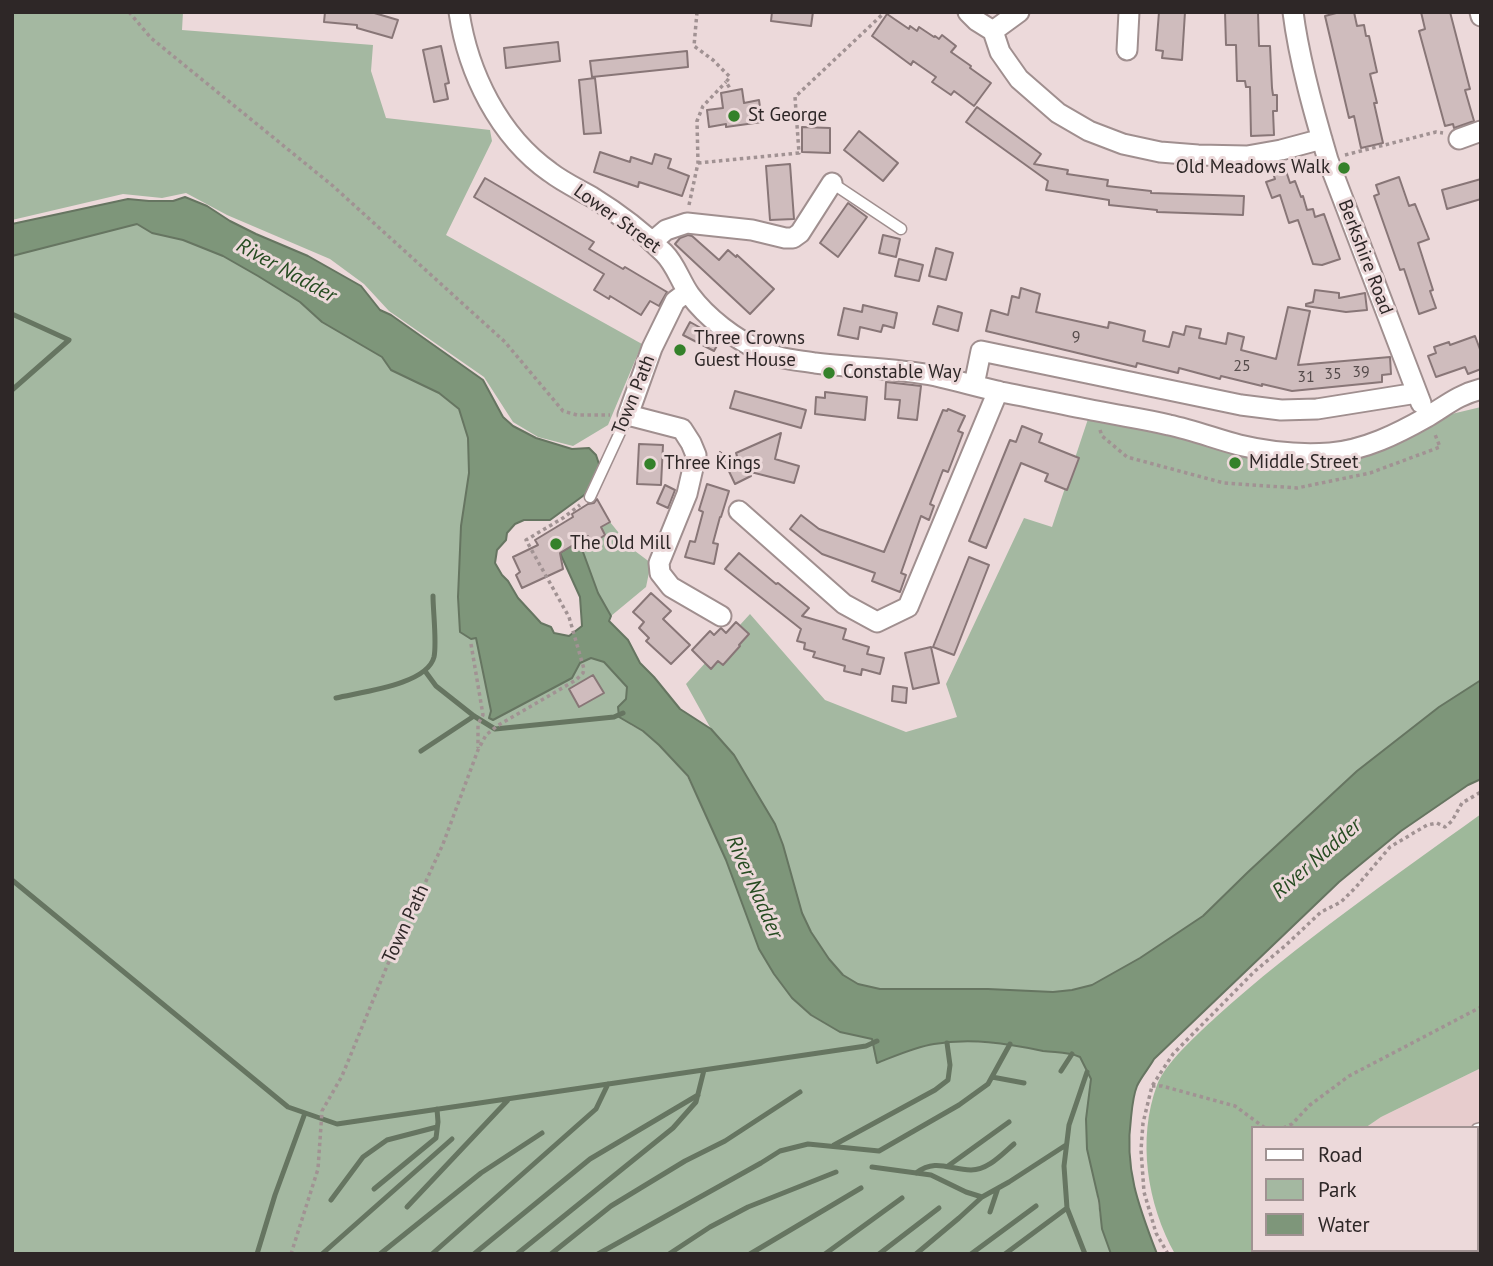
<!DOCTYPE html>
<html>
<head>
<meta charset="utf-8">
<style>
  body { margin:0 }
  #map { position:relative; width:1493px; height:1266px; overflow:hidden; background:#ecd9da; font-family:"PT Sans",sans-serif }
  canvas { display:block }
  .frame { position:absolute; inset:0; border:14px solid #2e2727; pointer-events:none }
  .legend { position:absolute; left:1251px; top:1126px; width:228px; height:126px; box-sizing:border-box; background:#ecd9da; border:2px solid #a09292; margin:0; padding:9px 12px; list-style:none; font-size:21px; color:#2e2727 }
  .legend li { display:flex; align-items:center; gap:14px; height:35px }
  .legend b { width:35px; border:2px solid #a09292 }
</style>
</head>
<body>
<div id="map">
<canvas width="1493" height="1266"></canvas>
<div class="frame"></div>
<ul class="legend">
<li><b style="height:9px;background:#fff"></b>Road</li>
<li><b style="height:19px;background:#a4b8a1"></b>Park</li>
<li><b style="height:19px;background:#7e967a"></b>Water</li>
</ul>
</div>
<script>
const ctx = document.querySelector('canvas').getContext('2d');
ctx.lineJoin = 'round';
function paint(path, color) { ctx.fillStyle = color; ctx.fill(path, 'evenodd'); }
function strokePath(path, color, width, dash) { ctx.strokeStyle = color; ctx.lineWidth = width; ctx.lineCap = dash ? 'butt' : 'round'; ctx.setLineDash(dash || []); ctx.stroke(path); }
function label(font, color, halo, rows, align = 'center') {
  ctx.font = font + ' "PT Sans",sans-serif'; ctx.lineWidth = 6; ctx.setLineDash([]); ctx.textBaseline = 'middle'; ctx.strokeStyle = halo; ctx.fillStyle = color; for (const [text, x, y, turn = 0] of rows) {
    ctx.save(); ctx.translate(x, y); ctx.rotate((+turn || 0) * Math.PI / 180); ctx.textAlign = isNaN(turn) ? turn : align; if (halo) ctx.strokeText(text, 0, 0); ctx.fillText(text, 0, 0); ctx.restore();
  }
}
paint(new Path2D(`
  M1481 1068V1254H1260L1261 1250H1477V1128H1365L1381 1117Z`), '#e7cccd');
paint(new Path2D(`
  M12 12H183L182 30 373 45 371 71 386 118 490 130 492 141 446 235 642 344 608 425 573 446 538 437 513 422 484 377 389 311 364 284 330 259 227 215 186 193 162 198 123 194 12 220Z
  M137 223 152 233 183 240 223 256 258 276 300 302 322 322 382 357 391 370 439 393 459 409 468 438 469 473 461 527 458 597 460 631 471 639 476 638 491 711 489 718 494 720 572 678 580 663 591 658 604 662 627 687 626 699 631 725 643 731 659 745 687 776 715 834 774 974 792 998 810 1015 840 1032 872 1039 877 1062C895 1056 915 1047 934 1044 971 1039 1006 1043 1043 1051 1056 1053 1066 1051 1080 1057L1091 1079 1086 1119 1102 1229 1111 1254H12V256Z
  M1481 407V683L1109 1007 892 1003 831 980 711 729 686 684 750 614 825 700 906 732 957 717 946 684 1024 518 1052 527 1088 419 1292 452Z
  M610 522 631 548 651 563 646 587 611 616 598 593 579 541 588 536 593 543 605 535 601 527Z`), '#a4b8a1');
paint(new Path2D(`
  M1481 814V1068L1381 1117 1365 1128H1253V1250H1261L1260 1254H1175C1147 1204 1137 1139 1157 1085 1165 1063 1199 1033 1216 1017 1298 943 1391 879 1481 814Z`), '#9eb89a');
const water = new Path2D(`
  M185 197 207 206 230 221 256 234 308 256 361 286 380 310 391 315 483 380 503 417 513 426 536 438 572 449 589 448 596 455 600 467 587 493 550 520H524L515 524 507 533 506 540 497 550 495 563 502 575 508 581 518 598 541 623 551 627 554 633 569 636 582 626 580 597 560 553 579 541 598 593 611 616 609 621 628 640 640 663 654 677 680 709 711 729 734 755 744 772 775 824 783 845 802 913 811 932 829 959 843 975 858 984 880 989H988L1053 992 1072 990 1092 985 1140 958 1203 916 1248 872 1357 771 1439 707 1481 680V779L1468 785 1401 831 1339 882 1154 1059C1149 1068 1141 1077 1137 1086 1133 1096 1132 1108 1131 1118 1124 1169 1139 1207 1157 1254H1111L1102 1229 1099 1201 1087 1149 1086 1119 1091 1079 1080 1057C1066 1051 1056 1053 1043 1051 1006 1043 971 1038 934 1044 915 1047 895 1056 877 1063L872 1039 840 1032 811 1015 792 998 774 974 759 949 726 860 688 776 659 745 643 731 619 717 618 707 626 699 627 687 604 662 591 658 580 663 572 678 493 720 489 718 491 711 476 638 471 639 460 632 458 597 461 526 469 473 468 438 459 409 439 393 391 370 382 357 322 322 300 302 258 276 223 256 183 240 152 233 137 224 12 256V224L128 199 149 201H173Z`);
paint(water, '#7e967a');
strokePath(water, '#667561', 2);
strokePath(new Path2D(`
  M12 314 69 340 12 390
  M425 671 436 686 474 716 495 729 614 717 623 713
  M336 698C360 692 427 685 434 657 437 643 433 611 433 596
  M421 751 474 716
  M12 880 288 1107 337 1124 866 1046 877 1041
  M1061 1071 1072 1054
  M992 1077 1024 1083
  M834 1145 935 1090 948 1080 950 1065 947 1043
  M948 1166 1009 1122
  M872 1167 931 1175 966 1192 982 1197 1009 1182 1066 1145
  M916 1173C936 1158 950 1170 971 1170 988 1170 1001 1155 1014 1144
  M374 1189 436 1138 438 1122 437 1109
  M331 1200 363 1157 387 1140 437 1127
  M407 1207 508 1100
  M990 1212 998 1188
  M257 1254 275 1195 305 1113
  M322 1254 452 1139
  M380 1254 481 1173 542 1133
  M432 1254 596 1109 608 1084
  M474 1254 590 1159 698 1095
  M517 1254 673 1128 696 1102 704 1070
  M551 1254 611 1206 685 1161 725 1141 800 1092
  M598 1254 761 1163 780 1151 808 1144 879 1151 959 1105 988 1084 1010 1044
  M669 1254 710 1227 748 1207 836 1172
  M750 1254 861 1188
  M825 1254 902 1198
  M879 1254 939 1208
  M916 1254 959 1218 982 1197
  M971 1254 1036 1206
  M1005 1254 1067 1208
  M1085 1254 1067 1208 1064 1166 1069 1125 1087 1072`), '#667561', 5);
const building = new Path2D(`
  M325 12H371L398 20 392 38 357 28V25L324 22Z
  M772 12H813L811 26 771 21Z
  M1159 12H1185L1182 60 1162 58 1163 51 1156 50Z
  M1225 12H1258L1259 46H1270L1272 88 1273 95H1277V111H1273L1274 135 1251 136 1250 87H1246L1245 81H1237L1236 45H1226Z
  M1340 12H1354L1357 26 1364 25 1366 36H1369L1377 72 1370 74 1377 103H1374L1383 143 1361 148 1354 116 1349 118 1325 16Z
  M1421 12H1450L1470 89 1465 90 1474 121 1454 128 1453 124 1445 126 1419 31 1425 29Z
  M887 14 909 29 910 26 917 31 919 27 934 37 935 36 939 39 942 35 956 46 951 52 971 66 970 68 991 83 974 106 954 91 951 95 932 82 936 77 913 61 911 65 872 36Z
  M558 42 560 61 506 68 504 48Z
  M441 46 449 83 445 84 448 99 434 102 423 50Z
  M687 51 688 67 592 77 590 61Z
  M595 78 601 133 584 134 579 80Z
  M742 89 744 103 759 100 762 122 726 127V124L709 127 707 110 723 108 721 93Z
  M977 107 1041 154 1034 164 1068 170 1067 174 1108 180 1107 186 1151 191V193L1244 196 1243 215 1157 212V210L1109 205V200L1046 190 1048 181 966 122Z
  M802 127 830 128V153L802 152Z
  M859 131 898 163 883 181 844 150Z
  M600 152 630 162 631 157 652 164 655 154 671 159 668 168 689 176 682 196 639 182 638 187 594 172Z
  M1283 162 1290 183 1295 181 1301 197 1303 196 1307 210 1313 209 1315 217 1324 214 1340 259 1322 265 1313 264 1298 220 1289 223 1280 195 1272 198 1266 182 1275 179 1270 164Z
  M790 164 794 219 770 220 766 166Z
  M1399 177 1409 206 1415 204 1429 239 1418 243 1433 290 1430 291 1436 308 1419 314 1404 269 1400 270 1374 196 1379 194 1376 185Z
  M485 178 594 242 589 249 623 269 625 267 667 292 659 306 650 301 641 315 610 296 609 299 594 290 604 274 474 197Z
  M1481 179V199L1447 209 1442 190Z
  M848 203 867 217 838 257 820 243Z
  M688 235 692 236 719 260 728 250 736 257 737 255 774 289 750 314 675 244 680 238Z
  M883 235 900 239 896 257 879 253Z
  M936 248 953 253 946 280 929 276Z
  M899 259 923 265 919 281 895 276Z
  M1021 288 1040 294 1036 312 1108 328 1109 322 1145 331 1143 341 1169 347 1173 332 1184 335 1186 326 1201 329 1199 338 1226 344 1228 333 1244 337 1241 350 1276 359 1288 307 1310 311 1298 365 1390 357 1391 374 1382 375V382L1292 391 1262 384V386L1221 376 1220 379 1179 368 1178 373 1137 363 1136 367 986 331 991 310 1008 315 1012 296 1019 298Z
  M1315 290 1339 293V298L1365 293 1367 310 1346 312 1306 306V304L1313 302Z
  M863 305 897 313 894 328 883 325 881 332 860 327 858 339 838 335 844 308 862 312Z
  M938 306 962 313 958 331 933 324Z
  M690 322 708 332 720 340 714 351 683 335Z
  M1475 336 1481 352V369L1468 374 1465 367 1436 377 1428 356 1436 353 1434 347 1449 342 1450 345Z
  M886 382 921 386 917 420 898 418 900 400 885 399Z
  M735 391 806 410 801 428 730 408Z
  M825 392 867 397 865 420 815 414 816 397 825 398Z
  M948 409 965 416 958 431 963 433 948 472 943 470 930 504 934 506 929 520 921 516 901 573 906 575 900 592 872 581 875 573 822 554 790 529 801 515 819 529 884 552 943 410 947 411Z
  M1022 426 1042 434 1039 442 1079 458 1067 490 1045 481 1048 474 1021 463 986 548 969 541 1010 440 1016 442Z
  M781 433 775 459 799 466 794 483 743 470 751 476 735 484 726 465 721 464 724 462 720 452 730 460 737 456 736 453Z
  M639 444 663 445 661 485 637 484Z
  M707 484 729 491 721 517H720L713 543 718 544 714 564 685 557 690 541 695 542 703 512 699 510Z
  M665 485 675 490 668 508 657 503Z
  M597 499 610 522 601 527 605 535 593 543 588 536 560 553 563 569 522 588 516 575 520 572 513 557 538 545 535 540 573 517 572 514 588 504 594 503Z
  M739 553 776 584 778 583 809 608 802 616 846 629 843 639 869 647 867 654 884 658 880 674 862 669 861 675 844 671 845 666 813 657 815 652 804 649 805 643 797 641 801 629 725 569Z
  M969 557 989 565 954 655 933 647Z
  M651 593 671 611 663 619 690 645 671 664 646 641 649 638 639 628 644 622 633 612Z
  M736 622 749 634 739 645 740 646 723 665 718 661 711 669 692 650 710 631 714 635 721 628 726 633Z
  M931 647 939 683 913 689 905 653Z
  M593 675 604 693 579 707 569 689Z
  M893 686 907 688 906 703 892 701Z`);
paint(building, '#cfbcbd');
strokePath(building, '#887677', 2);
const lane = new Path2D(`
  M832 183 901 229
  M590 497 628 415
  M1477 1129 1481 1128
  M1477 1244 1481 1243
  M1373 1250 1375 1254
  M1430 1254 1447 1250`);
const street = new Path2D(`
  M459 12C468 73 499 136 550 172 563 182 578 189 592 197 618 213 643 232 664 253 676 265 680 281 690 295 707 318 735 339 761 351 777 359 797 360 815 363 855 368 896 368 936 376 958 381 979 387 1001 392 1033 398 1065 405 1097 411 1121 416 1145 419 1169 425 1193 430 1216 439 1239 445 1268 452 1301 455 1330 453 1365 450 1397 434 1427 417 1447 405 1458 395 1481 389
  M968 12 977 21 993 31 1000 52 1019 79 1058 113 1089 131 1123 144 1160 152 1198 155 1247 156 1281 150 1322 139
  M1293 12C1299 60 1314 113 1328 160L1421 403
  M1480 12 1481 16
  M993 31 1019 12
  M1127 50 1129 12
  M1459 139 1481 131
  M652 242 666 230 687 223 752 230 785 238H793L800 233 832 183
  M687 292 675 301 652 348 628 415 682 429 691 443 696 455 687 494 659 563 660 573 671 587 721 616
  M974 385 981 351 1241 405 1281 410 1317 409 1417 393
  M739 511 844 604 877 622 908 607 998 391`);
strokePath(lane, '#a08f8f', 13);
strokePath(street, '#a08f8f', 23);
strokePath(new Path2D(`
  M129 12 151 38 333 186 505 342 563 411 577 415H610
  M697 12 694 46 713 60 730 77 726 82 731 90
  M1345 155 1436 132 1443 133
  M698 163 799 153 795 97 885 12
  M689 205 698 163 697 121 703 106 726 82
  M1100 430 1102 436 1127 457 1224 483 1297 488 1370 473 1440 447 1434 432
  M471 644 483 715 478 724V748
  M1152 1086H1162L1235 1106 1265 1128
  M1283 1128 1292 1124 1310 1105 1349 1076 1481 1007
  M291 1254 318 1169 322 1111 342 1076 387 966 443 844 478 750 486 735 497 726 576 680 583 673 584 669 569 617 526 540 563 518 580 505
  M1168 1254 1156 1233 1144 1192 1141 1150 1143 1123 1152 1086 1173 1054 1255 971 1286 945 1321 912 1341 902 1356 887 1390 847 1427 825 1437 823 1445 827 1452 821 1462 803 1481 792`), '#a19293', 3.5, [3.5, 3.5]);
strokePath(lane, '#fff', 10);
strokePath(street, '#fff', 19);
for (const [x, y, r, color] of [
  [734,116,7,"#34812a"],
  [1344,168,7,"#34812a"],
  [680,350,7,"#34812a"],
  [829,373,7,"#34812a"],
  [1235,463,7,"#34812a"],
  [650,464,7,"#34812a"],
  [556,544,7,"#34812a"]
]) { const dot = new Path2D(); dot.arc(x, y, r, 0, 2 * Math.PI); ctx.fillStyle = color; ctx.fill(dot); strokePath(dot, '#ecd9da', 2.5); }
label('16px', '#564c4c', null, [
  ["9",1076,337],
  ["25",1242,366],
  ["39",1361,372],
  ["35",1333,374],
  ["31",1306,377]
]);
label('19px', '#2e2727', '#ecd9da', [
  ["St George",748,116],
  ["Old Meadows Walk",1330,168,"right"],
  ["Three Crowns",694,339],
  ["Guest House",694,361],
  ["Constable Way",843,373],
  ["Middle Street",1249,463],
  ["Three Kings",664,464],
  ["The Old Mill",570,544]
], 'left');
label('19px', '#2e2727', '#ecd9da', [
  ["Lower Street",617,219,36],
  ["Berkshire Road",1365,257,69],
  ["Town Path",634,395,-68],
  ["Town Path",406,924,-65]
]);
label('italic 21px', '#264b21', '#ecd9da', [
  ["River Nadder",286,271,29],
  ["River Nadder",1317,859,-41],
  ["River Nadder",754,887,66]
]);
</script>
</body>
</html>
